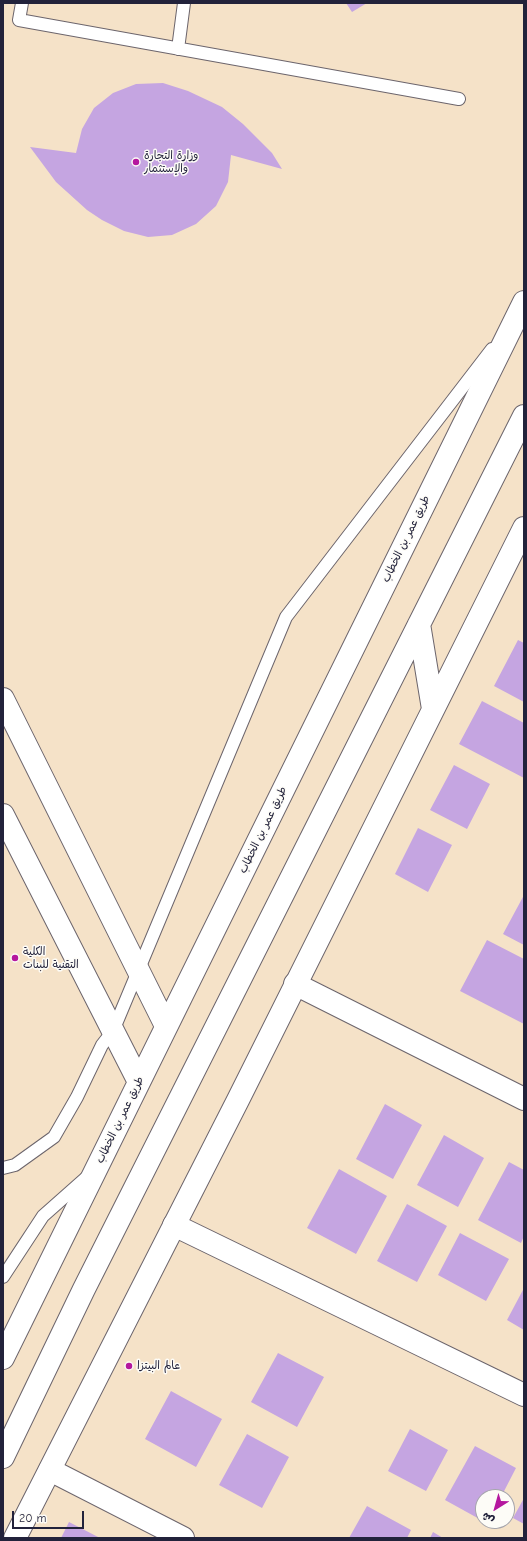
<!DOCTYPE html>
<html>
<head>
<meta charset="utf-8">
<style>
  body { margin:0 }
  #map { position:relative; width:527px; height:1541px; overflow:hidden; background:#f5e2c8; font-family:"Comic Neue","Playpen Sans Arabic",sans-serif }
  canvas { display:block }
  .frame { position:absolute; inset:0; border:4px solid #22223b; pointer-events:none }
  .north { position:absolute; left:475px; top:1489px; width:40px; height:40px; box-sizing:border-box; background:#fdfcf7; border:1px solid #a5a5ac; border-radius:50%; rotate:217deg; font-size:11px; font-weight:700; line-height:16px; text-align:center; color:#22223b }
  .north::after { content:''; display:block; margin:auto; width:14px; height:18px; background:#b5179e; clip-path:polygon(50% 0,100% 100%,50% 72%,0 100%) }
  .scale { position:absolute; left:12px; top:1511px; width:72px; height:18px; box-sizing:border-box; border:2px solid #22223b; border-top:0; padding-left:5px; font-size:12px; line-height:14px; white-space:nowrap; color:#22223b; -webkit-text-stroke:3px #fdfcf7; paint-order:stroke }
</style>
</head>
<body>
<div id="map">
<canvas width="527" height="1541"></canvas>
<div class="frame"></div>
<div class="north">ش</div>
<div class="scale">20 m</div>
</div>
<script>
const ctx = document.querySelector('canvas').getContext('2d');
ctx.lineJoin = 'round';
function paint(path, color) { ctx.fillStyle = color; ctx.fill(path, 'evenodd'); }
function strokePath(path, color, width, dash) { ctx.strokeStyle = color; ctx.lineWidth = width; ctx.lineCap = dash ? 'butt' : 'round'; ctx.setLineDash(dash || []); ctx.stroke(path); }
function label(font, color, halo, rows, align = 'center') {
  ctx.font = font + ' "Comic Neue","Playpen Sans Arabic",sans-serif'; ctx.lineWidth = 3; ctx.setLineDash([]); ctx.textBaseline = 'middle'; ctx.strokeStyle = halo; ctx.fillStyle = color; for (const [text, x, y, turn = 0] of rows) {
    ctx.save(); ctx.translate(x, y); ctx.rotate((+turn || 0) * Math.PI / 180); ctx.textAlign = isNaN(turn) ? turn : align; if (halo) ctx.strokeText(text, 0, 0); ctx.fillText(text, 0, 0); ctx.restore();
  }
}
paint(new Path2D(`
  M346 3H367L352 12Z
  M163 83 188 91 222 107 243 124 272 153 282 169 231 155 228 182 216 206 196 224 172 235 148 237 124 231 102 220 87 210 56 182 30 147 76 153 82 129 94 108 113 93 136 84Z
  M518 640 524 643V702L494 686Z
  M482 701 524 723V778L459 744Z
  M454 765 490 784 467 829 430 810Z
  M418 828 452 845 428 892 395 874Z
  M524 895V945L503 934Z
  M487 940 524 959V1024L460 991Z
  M385 1104 422 1125 393 1179 356 1159Z
  M444 1135 484 1158 458 1207 417 1185Z
  M509 1162 524 1170V1236L521 1243 478 1220Z
  M339 1169 387 1196 356 1254 307 1228Z
  M407 1204 447 1226 417 1282 377 1261Z
  M460 1233 509 1259 486 1301 438 1275Z
  M524 1288V1330L507 1320Z
  M278 1353 324 1377 297 1427 251 1402Z
  M171 1391 222 1419 196 1467 145 1439Z
  M410 1429 448 1450 426 1491 388 1471Z
  M247 1434 289 1457 262 1508 219 1485Z
  M475 1446 516 1468 501 1497H483V1521L445 1500Z
  M524 1498V1524L513 1518Z
  M367 1506 411 1530 407 1538H349Z
  M69 1522 100 1538H61Z
  M433 1532 443 1538H430Z`), '#c5a5e1');
const lane = new Path2D(`
  M22 3 19 20 459 99
  M178 49 184 3
  M3 1168 15 1165 54 1137 77 1097 102 1045 113 1031 286 617 492 349
  M3 1277 43 1216 87 1177`);
const street = new Path2D(`
  M295 984 524 1099
  M174 1225 524 1395
  M50 1470 183 1538`);
const secondary = new Path2D(`
  M419 624 433 709
  M3 699 166 1026
  M3 815 139 1082
  M3 1358 524 302
  M3 1457 84 1289 524 416
  M15 1538 238 1100 524 528`);
strokePath(lane, '#6c656c', 14);
strokePath(street, '#6c656c', 24);
strokePath(secondary, '#6c656c', 24);
strokePath(lane, '#fff', 12);
strokePath(street, '#fff', 22);
strokePath(secondary, '#fff', 22);
for (const [x, y, r, color] of [
  [136,162,4,"#b5179e"],
  [15,958,4,"#b5179e"],
  [129,1366,4,"#b5179e"]
]) { const dot = new Path2D(); dot.arc(x, y, r, 0, 2 * Math.PI); ctx.fillStyle = color; ctx.fill(dot); strokePath(dot, '#fdfcf7', 1.5); }
label('11px', '#22223b', '#fdfcf7', [
  ["وزارة التجارة",144,156],
  ["والإستثمار",144,169],
  ["الكلية",23,952],
  ["التقنية للبنات",23,965],
  ["عالم البيتزا",137,1366]
], 'left');
label('11px', '#22223b', '#fdfcf7', [
  ["طريق عمر بن الخطاب",406,539,-64],
  ["طريق عمر بن الخطاب",263,830,-64],
  ["طريق عمر بن الخطاب",120,1120,-64]
]);
</script>
</body>
</html>
